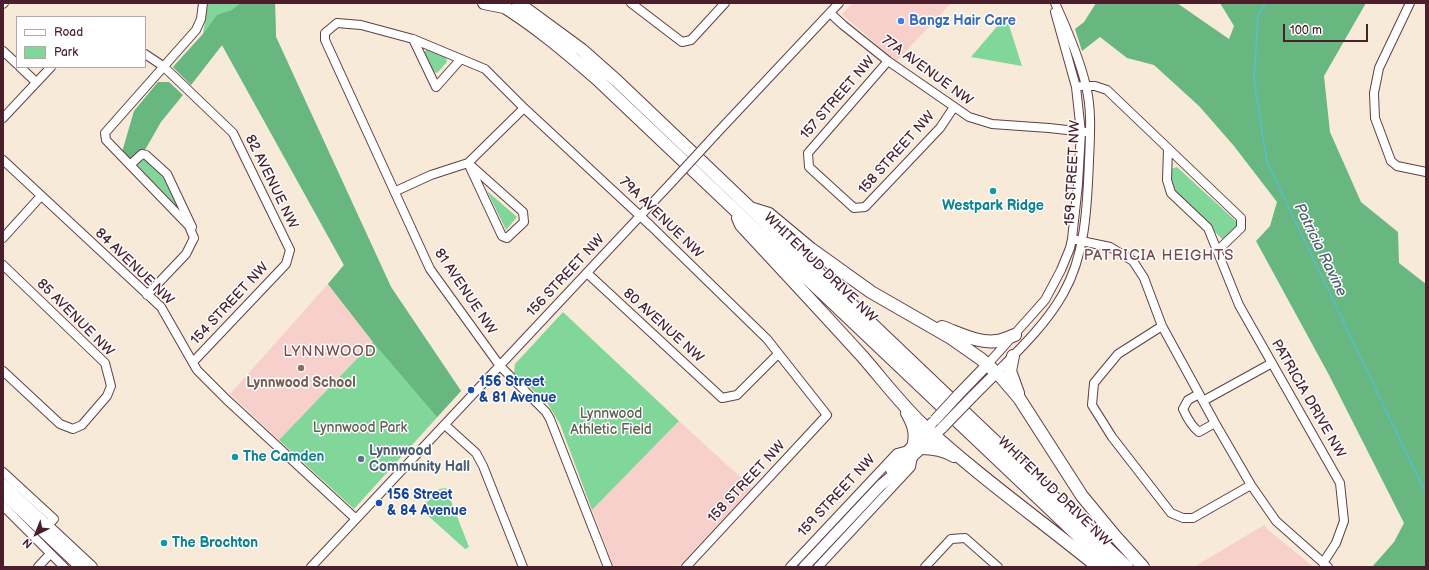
<!DOCTYPE html>
<html>
<head>
<meta charset="utf-8">
<style>
  body { margin:0 }
  #map { position:relative; width:1429px; height:570px; overflow:hidden; background:#f8ead8; font-family:"Balsamiq Sans",sans-serif }
  canvas { display:block }
  .frame { position:absolute; inset:0; border:4px solid #4a1f2b; pointer-events:none }
  .legend { position:absolute; left:16px; top:16px; width:130px; height:52px; box-sizing:border-box; background:#fff; border:1px solid #b7a5aa; margin:0; padding:5px 7px; list-style:none; font-size:12px; color:#4a1f2b }
  .legend li { display:flex; align-items:center; gap:8px; height:20px }
  .legend b { width:20px; border:1px solid #b7a5aa }
  .north { position:absolute; left:16px; top:514px; width:40px; height:40px; -webkit-text-stroke:3px #fff; paint-order:stroke; rotate:223deg; font-size:11px; font-weight:700; line-height:16px; text-align:center; color:#4a1f2b }
  .north::after { content:''; display:block; margin:auto; width:14px; height:18px; background:#4a1f2b; clip-path:polygon(50% 0,100% 100%,50% 72%,0 100%) }
  .scale { position:absolute; left:1283px; top:24px; width:85px; height:18px; box-sizing:border-box; border:2px solid #4a1f2b; border-top:0; padding-left:5px; font-size:12px; line-height:14px; white-space:nowrap; color:#4a1f2b; -webkit-text-stroke:3px #fff; paint-order:stroke }
</style>
</head>
<body>
<div id="map">
<canvas width="1429" height="570"></canvas>
<div class="frame"></div>
<ul class="legend">
<li><b style="height:5px;background:#fff"></b>Road</li>
<li><b style="height:11px;background:#81d699"></b>Park</li>
</ul>
<div class="north">N</div>
<div class="scale">100 m</div>
</div>
<script>
const ctx = document.querySelector('canvas').getContext('2d');
ctx.lineJoin = 'round';
function paint(path, color) { ctx.fillStyle = color; ctx.fill(path, 'evenodd'); }
function strokePath(path, color, width, dash) { ctx.strokeStyle = color; ctx.lineWidth = width; ctx.lineCap = dash ? 'butt' : 'round'; ctx.setLineDash(dash || []); ctx.stroke(path); }
function label(font, color, halo, rows, align = 'center') {
  ctx.font = font + ' "Balsamiq Sans",sans-serif'; ctx.lineWidth = 3; ctx.setLineDash([]); ctx.textBaseline = 'middle'; ctx.strokeStyle = halo; ctx.fillStyle = color; for (const [text, x, y, turn = 0] of rows) {
    ctx.save(); ctx.translate(x, y); ctx.rotate((+turn || 0) * Math.PI / 180); ctx.textAlign = isNaN(turn) ? turn : align; if (halo) ctx.strokeText(text, 0, 0); ctx.fillText(text, 0, 0); ctx.restore();
  }
}
paint(new Path2D(`
  M853 3H951L896 62 842 14Z
  M328 284 373 342 279 440 230 394Z
  M679 421 752 488 678 567H614L592 510Z
  M1264 525 1268 530 1314 567H1194Z`), '#f7d0cb');
paint(new Path2D(`
  M208 3H275L276 37 391 287 461 391 354 509 279 440 373 342 328 284 344 265 222 45 191 85 173 67 203 34Z
  M1006 16 1022 66 971 57Z
  M429 48 446 57 447 62 437 73 432 71 424 53 426 50Z
  M144 159 163 177 178 208 138 166V162Z
  M1177 167 1238 223V228L1226 239H1222L1176 193 1172 185 1171 169Z
  M487 191 517 217 506 230Z
  M563 312 679 421 592 510 560 424 548 404 514 373 515 364Z
  M446 488 469 547 465 549 425 513 424 505 439 489Z`), '#81d699');
paint(new Path2D(`
  M241 3H275L276 37 391 287 461 391 437 417 373 342 328 284 344 265 222 45 191 85 173 67 203 34 217 15 232 10Z
  M1096 3H1177L1229 39 1234 26 1220 3H1366L1324 76 1330 132 1361 202 1398 232 1399 263 1426 284V567H1372L1394 542 1404 523 1329 375 1256 241 1270 226 1277 202 1234 146 1199 106 1154 65 1127 58 1100 37 1082 51 1075 29 1084 22Z
  M158 82H169L183 95 161 122 145 150 140 152 131 161 122 152 134 111Z`), '#68b781');
strokePath(new Path2D(`
  M1266 3 1258 15 1254 80 1267 162 1426 494`), '#55bed2', 1.5);
const minor = new Path2D(`
  M631 3 682 42 691 40 725 3
  M1410 3 1379 68 1374 93 1375 118 1391 161 1397 166 1426 172
  M3 4 4 3
  M830 13 843 25 888 61 969 117 992 124 1049 128 1085 132
  M413 39 436 87 460 60
  M3 51 17 64
  M145 54 163 66 233 133 290 250 286 264 193 362
  M888 61 808 153 809 167 854 208 865 207 940 128 954 107
  M20 67 36 82
  M1081 86H1095L1107 90 1241 218V228L1217 251
  M3 118 51 67
  M716 134 839 3
  M1168 149 1167 180 1171 193 1208 228 1239 305 1340 483 1344 521 1336 543 1323 563
  M3 160 161 307 197 370 227 400 356 519
  M468 163 523 212 524 222 507 238 502 236Z
  M130 165 142 154 146 155 167 174 192 227
  M396 191 431 175 468 163 524 108
  M3 238 41 196
  M194 238 189 226 106 140 105 133 196 30 201 19 203 3
  M1072 239 1110 247 1133 261 1144 278 1162 326 1215 423 1251 485 1276 521 1328 567
  M3 265 105 363 111 386 107 396 82 425 73 429 60 424 3 371
  M587 273 722 398 737 395 778 354
  M147 295 186 254 194 238
  M1162 326 1118 354 1094 383 1092 405 1112 437 1171 513 1183 518H1193L1251 485
  M987 365 1045 300 1061 270 1070 248 1072 239 1078 184 1081 132 1076 87 1055 12
  M996 373C1020 349 1046 324 1063 294 1086 254 1087 206 1089 161 1090 136 1092 110 1086 86 1079 57 1067 29 1055 3
  M1199 394 1188 400 1183 409C1187 418 1191 426 1199 432L1215 423
  M1203 401 1272 363
  M445 425 476 453 483 466 523 567
  M3 472 54 519 44 529
  M3 506 64 567
  M38 567 50 554
  M311 567 671 183
  M608 567 550 419 546 412 500 366 430 269 325 40V33L337 23 361 25 413 39 485 69 524 108 651 226 767 339 827 415 686 567
  M790 567 897 453 908 450
  M818 567 911 467 913 456
  M925 567 951 539 965 538 998 567`);
const major = new Path2D(`
  M958 395 987 365
  M972 397 996 373
  M891 470 932 423
  M3 484 92 567
  M3 494 80 567
  M804 567 881 485 897 472 943 427`);
const highway = new Path2D(`
  M484 3 504 7
  M498 3C534 25 565 51 597 79L1111 567
  M518 3 582 50 617 81 1127 567
  M753 209 769 214 811 249 871 292 951 338 981 359 1001 377 1019 398 1082 496 1115 536 1143 567
  M738 218 741 225C781 268 822 312 862 356 882 379 900 403 922 424 977 475 1039 519 1098 567
  M942 327C959 333 979 344 997 341 1003 340 1009 337 1015 335
  M1013 356 1010 371 1018 393
  M907 413C913 424 916 431 914 443
  M921 448C932 448 944 450 954 456`);
strokePath(minor, '#643d45', 10);
strokePath(major, '#643d45', 12);
strokePath(highway, '#643d45', 14);
strokePath(minor, '#fff', 8);
strokePath(major, '#fff', 10);
strokePath(highway, '#fff', 12);
const minorBridge = new Path2D(`
  M671 183 716 134`);
const majorBridge = new Path2D(`
  M935 420 958 395
  M943 427 972 397`);
strokePath(minorBridge, '#643d45', 10, []);
strokePath(majorBridge, '#643d45', 12, []);
strokePath(minorBridge, '#fff', 8);
strokePath(majorBridge, '#fff', 10);
for (const [x, y, r, color] of [
  [901,21,4,"#3f7fe0"],
  [993,191,4,"#0f9aa8"],
  [301,368,4,"#8d6e63"],
  [471,390,4,"#1a4fb4"],
  [235,457,4,"#0f9aa8"],
  [361,459,4,"#5c6f8a"],
  [379,503,4,"#1a4fb4"],
  [164,543,4,"#0f9aa8"]
]) { const dot = new Path2D(); dot.arc(x, y, r, 0, 2 * Math.PI); ctx.fillStyle = color; ctx.fill(dot); strokePath(dot, '#fff', 1.5); }
label('bold 14px', '#366cbe', '#fff', [
  ["Bangz Hair Care",909,21]
], 'left');
label('14px', '#4a1f2b', '#fff', [
  ["77A AVENUE NW",927,71,36],
  ["157 STREET NW",838,98,-49],
  ["158 STREET NW",897,153,-48],
  ["159 STREET NW",1073,173,-87],
  ["82 AVENUE NW",271,182,64],
  ["79A AVENUE NW",661,218,44],
  ["84 AVENUE NW",134,267,44],
  ["WHITEMUD DRIVE NW",820,268,44],
  ["156 STREET NW",566,276,-47],
  ["81 AVENUE NW",465,292,56],
  ["154 STREET NW",230,304,-47],
  ["85 AVENUE NW",75,318,45],
  ["80 AVENUE NW",663,326,42],
  ["PATRICIA DRIVE NW",1308,399,60],
  ["158 STREET NW",747,482,-47],
  ["WHITEMUD DRIVE NW",1054,492,44],
  ["159 STREET NW",837,496,-47]
]);
label('bold 14px', '#0d838f', '#fff', [
  ["Westpark Ridge",993,206,"center"],
  ["The Camden",243,457],
  ["The Brochton",172,543]
], 'left');
label('bold 14px', '#164399', '#fff', [
  ["156 Street",479,382],
  ["& 81 Avenue",479,398],
  ["156 Street",387,495],
  ["& 84 Avenue",387,511]
], 'left');
label('bold 14px', '#785e54', '#fff', [
  ["Lynnwood School",301,383]
]);
label('14px', '#5d5f52', '#fff', [
  ["Lynnwood",611,414],
  ["Athletic Field",611,430],
  ["Lynnwood Park",360,428]
]);
label('bold 14px', '#4e5e75', '#fff', [
  ["Lynnwood",369,451],
  ["Community Hall",369,467]
], 'left');
label('italic 15px', '#4e5f6e', '#fff', [
  ["Patricia Ravine",1320,250,64]
]);
ctx.letterSpacing = '1px';
label('15px', '#7c494e', '#fff', [
  ["PATRICIA HEIGHTS",1159,256],
  ["LYNNWOOD",330,352]
]);
ctx.letterSpacing = '0px';
</script>
</body>
</html>
